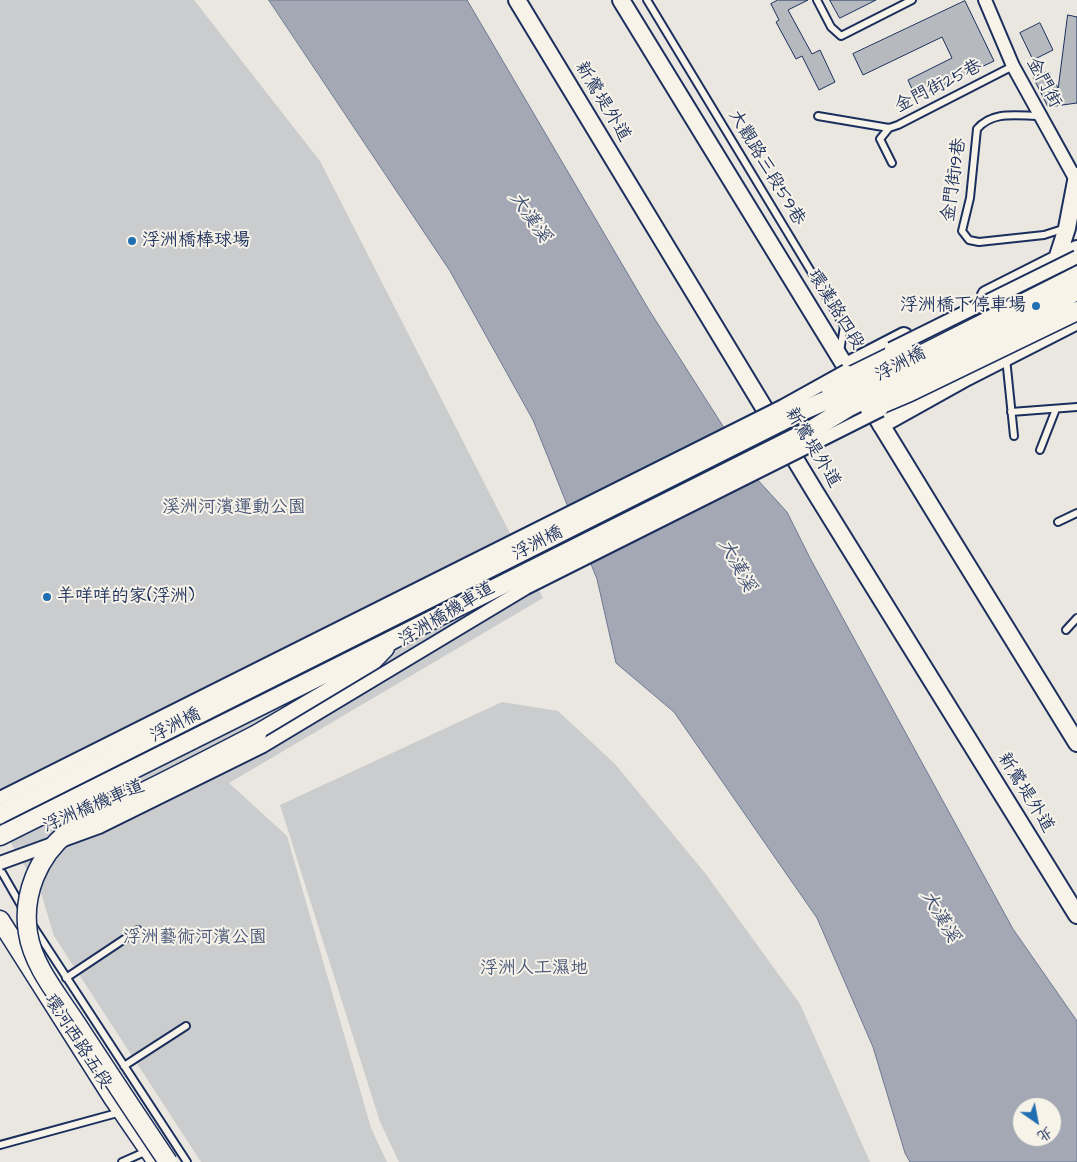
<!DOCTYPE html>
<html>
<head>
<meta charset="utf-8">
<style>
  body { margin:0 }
  #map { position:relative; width:1077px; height:1162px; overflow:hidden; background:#eae7e0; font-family:"Architects Daughter","LXGW WenKai TC",sans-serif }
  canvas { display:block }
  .north { position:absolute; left:1012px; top:1097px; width:50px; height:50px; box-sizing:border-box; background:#f7f3e8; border:1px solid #9fa5b1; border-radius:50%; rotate:147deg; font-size:14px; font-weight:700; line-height:20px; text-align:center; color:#1b2f5e }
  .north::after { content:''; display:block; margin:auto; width:18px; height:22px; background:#1f6fb2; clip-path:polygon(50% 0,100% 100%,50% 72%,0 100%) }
</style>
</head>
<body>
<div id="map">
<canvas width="1077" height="1162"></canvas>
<div class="north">北</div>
</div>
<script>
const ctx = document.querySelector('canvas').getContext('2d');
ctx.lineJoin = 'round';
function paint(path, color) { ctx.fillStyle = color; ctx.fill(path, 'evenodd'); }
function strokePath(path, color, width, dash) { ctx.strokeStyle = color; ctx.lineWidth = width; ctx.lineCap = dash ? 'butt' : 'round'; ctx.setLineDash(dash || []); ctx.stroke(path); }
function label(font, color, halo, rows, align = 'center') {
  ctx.font = font + ' "Architects Daughter","LXGW WenKai TC",sans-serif'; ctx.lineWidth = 4; ctx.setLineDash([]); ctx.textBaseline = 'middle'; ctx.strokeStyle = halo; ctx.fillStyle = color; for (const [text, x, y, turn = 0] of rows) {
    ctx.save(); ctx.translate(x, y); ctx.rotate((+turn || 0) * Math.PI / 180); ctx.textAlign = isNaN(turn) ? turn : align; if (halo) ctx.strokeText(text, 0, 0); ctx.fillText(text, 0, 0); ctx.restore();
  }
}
paint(new Path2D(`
  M0 0H194L320 161 543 598 229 783 287 836 371 1128 387 1162H201L54 936 41 893 0 825Z
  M502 702 558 711 615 764 705 873 800 1004 870 1162H399L380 1122 280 805Z`), '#cbcccd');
const water = new Path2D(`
  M269 0H467L649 310 756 478 787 512 811 560 1013 929 1077 1021V1162H910L905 1153 873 1047 817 918 674 712 616 663 597 579 533 420 450 271ZM1022 1107H1052V1137H1022Z`);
paint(water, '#a3a8b4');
strokePath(water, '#6d7892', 1);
const building = new Path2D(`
  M778 0H808L788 10 812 54 820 50 835 82 819 90 802 56 796 59 776 22 779 20 771 4Z
  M830 0H876L840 18Z
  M965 1 994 61 916 98 908 80 952 58 942 37 863 75 853 54Z
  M1068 15 1077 17V103L1048 107 1033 77 1049 71 1058 88Z
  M1040 23 1053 50 1033 60 1020 33Z`);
paint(building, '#b6babf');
strokePath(building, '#1b2f5e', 1);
const service = new Path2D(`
  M647 0 844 326 840 352
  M817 0 831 27 841 36 912 0
  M818 116 889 128 898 125 1013 66
  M1041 116C1018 116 993 110 977 129L970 198 962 231 969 240 979 242 1044 235 1066 228
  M889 128 880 139 892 163
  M1006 358 1014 436
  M1011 412 1077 407
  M1040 450 1056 409
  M1058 522 1077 513
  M1066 630 1077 618
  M0 869 23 909
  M33 926 187 1162
  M66 978 138 930
  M124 1066 186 1026
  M0 1145 121 1112
  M122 1162 147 1151`);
const minor = new Path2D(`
  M985 0 1013 66 1076 180`);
const tertiary = new Path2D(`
  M517 0 815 492 1077 915
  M621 0C773 248 924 496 1077 743
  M1057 259 1067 228 1077 176
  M986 295 1077 249
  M846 366 904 336
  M881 425 967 377 1077 321`);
const secondary = new Path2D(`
  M257 734 361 673 385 648
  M0 836 392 640
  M0 920 113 1098 157 1162`);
strokePath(service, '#1b2f5e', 10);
strokePath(minor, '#1b2f5e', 16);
strokePath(tertiary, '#1b2f5e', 20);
strokePath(secondary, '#1b2f5e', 21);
strokePath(service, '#f7f3e8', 6);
strokePath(minor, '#f7f3e8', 12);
strokePath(tertiary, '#f7f3e8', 16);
strokePath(secondary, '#f7f3e8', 18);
const minorBridge = new Path2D(`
  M891 349 1077 257
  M0 798 783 406 846 371
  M0 863 99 827 263 746 526 588 881 410`);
const secondaryBridge = new Path2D(`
  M831 390 851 376 904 350
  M870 409 910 392 1077 311
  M392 640 813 429 847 408 1077 291
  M0 814 804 410 857 387 1077 276
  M168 1162C137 1116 106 1069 76 1023 58 995 33 966 28 933 22 895 38 856 68 832 88 817 113 807 135 796 176 776 216 755 257 734`);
strokePath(minorBridge, '#1b2f5e', 16, []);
strokePath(secondaryBridge, '#1b2f5e', 21, []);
strokePath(minorBridge, '#f7f3e8', 12);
strokePath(secondaryBridge, '#f7f3e8', 18);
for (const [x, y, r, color] of [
  [132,241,5,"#1f6fb2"],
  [1036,306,5,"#1f6fb2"],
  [47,597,5,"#1f6fb2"]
]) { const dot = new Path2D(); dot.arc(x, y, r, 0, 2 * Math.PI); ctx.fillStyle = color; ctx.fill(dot); strokePath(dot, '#f7f3e8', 2); }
label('18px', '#1b2f5e', '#f7f3e8', [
  ["金門街",1043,83,62],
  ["金門街25巷",939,87,-27],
  ["新鶯堤外道",602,102,59],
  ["大觀路三段59巷",766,168,59],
  ["金門街19巷",955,180,-82],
  ["環漢路四段",835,310,58],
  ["浮洲橋",901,365,-27],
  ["新鶯堤外道",812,448,59],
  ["浮洲橋",538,544,-27],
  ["浮洲橋機車道",447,615,-31],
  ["浮洲橋",176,726,-27],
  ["新鶯堤外道",1025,793,58],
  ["浮洲橋機車道",94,807,-23],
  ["環河西路五段",77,1042,57]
]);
label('18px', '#1b2f5e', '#f7f3e8', [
  ["浮洲橋棒球場",142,241],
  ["浮洲橋下停車場",1026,306,"right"],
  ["羊咩咩的家(浮洲)",57,597]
], 'left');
label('18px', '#47567a', '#f7f3e8', [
  ["溪洲河濱運動公園",234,508],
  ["浮洲藝術河濱公園",195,938],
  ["浮洲人工濕地",534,969]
]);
label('italic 19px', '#445378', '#f7f3e8', [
  ["大漢溪",529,218,55],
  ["大漢溪",736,566,61],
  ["大漢溪",939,917,59]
]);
</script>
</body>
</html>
